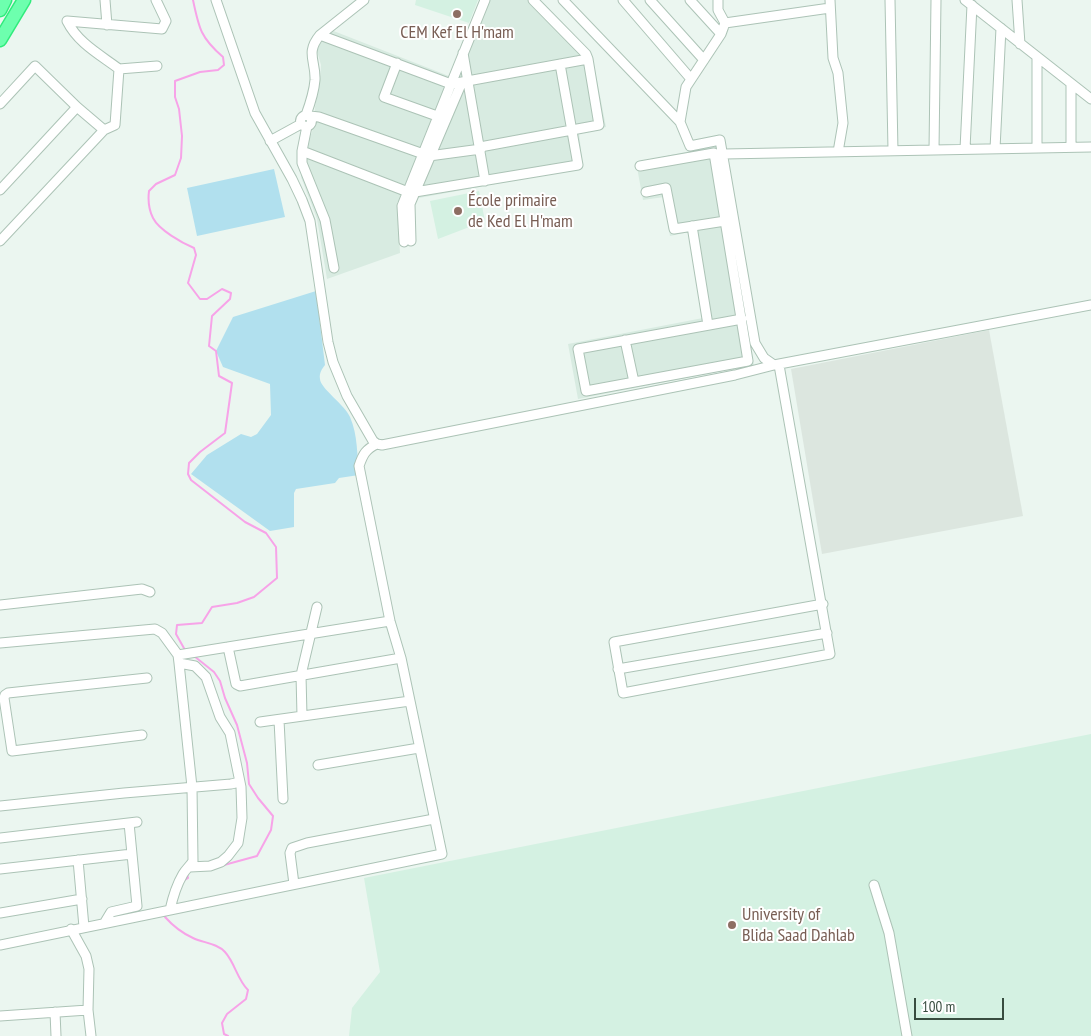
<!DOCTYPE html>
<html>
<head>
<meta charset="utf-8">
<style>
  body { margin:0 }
  #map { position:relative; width:1091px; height:1036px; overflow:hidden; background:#ebf6f0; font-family:"PT Sans Narrow",sans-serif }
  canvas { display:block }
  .scale { position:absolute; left:914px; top:998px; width:90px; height:22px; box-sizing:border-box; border:2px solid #384c3f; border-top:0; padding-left:6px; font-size:15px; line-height:18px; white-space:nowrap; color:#384c3f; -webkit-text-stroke:4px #fff; paint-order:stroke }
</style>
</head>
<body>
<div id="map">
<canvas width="1091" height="1036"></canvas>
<div class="scale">100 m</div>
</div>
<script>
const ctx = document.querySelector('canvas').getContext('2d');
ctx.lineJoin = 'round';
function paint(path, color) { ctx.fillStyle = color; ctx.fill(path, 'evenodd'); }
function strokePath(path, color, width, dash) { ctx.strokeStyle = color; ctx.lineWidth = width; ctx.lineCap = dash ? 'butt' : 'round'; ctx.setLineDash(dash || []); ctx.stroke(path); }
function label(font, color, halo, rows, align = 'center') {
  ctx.font = font + ' "PT Sans Narrow",sans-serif'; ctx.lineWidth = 4; ctx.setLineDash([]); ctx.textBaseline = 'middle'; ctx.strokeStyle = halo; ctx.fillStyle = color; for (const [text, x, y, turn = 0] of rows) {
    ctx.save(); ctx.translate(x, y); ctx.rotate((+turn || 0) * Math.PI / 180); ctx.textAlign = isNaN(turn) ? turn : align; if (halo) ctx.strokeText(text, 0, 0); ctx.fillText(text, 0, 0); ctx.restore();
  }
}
paint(new Path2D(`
  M488 0H533L592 54 606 127 579 133 583 168 397 202 400 253 327 279 317 219 301 177 306 149 314 126 315 107 320 81 321 65 317 51 322 39 331 30 454 78Z
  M716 146 754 365 578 399 568 344 703 318 689 232 670 236 664 197 643 200 636 162Z`), '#d8ebe1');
paint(new Path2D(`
  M989 330 1023 516 822 554 791 369Z`), '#dce6df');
paint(new Path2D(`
  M416 0H478L469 23 415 5Z
  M479 191 485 221 438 239 430 201Z
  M1091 734V1036H349L352 1008 380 972 364 878Z`), '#d4f1e2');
paint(new Path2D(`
  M274 169 285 217 197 236 187 188Z
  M316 291 325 365C322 369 319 373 320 379 320 388 345 405 350 417 358 435 357 456 359 475L339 478 335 483 296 489 294 493V527L270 531 191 474 207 455 241 434 251 437 257 434 271 415 270 384 223 367 216 351 233 317Z`), '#b1e0ee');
strokePath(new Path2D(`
  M185 650 176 634 177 625 202 623 212 607 237 603 254 597 277 578 276 547 266 533 245 522 191 480 188 474 189 463 200 452 225 433 232 383 219 376 216 351 209 346 212 316 230 299 231 293 222 289 207 299H200L188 283 196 255 194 248C182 243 159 230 153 218 149 210 148 199 149 191L156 184 175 175 181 158 182 136 179 109 175 97V81L200 72 218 70 224 65 223 57C201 38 199 29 193 0
  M194 656 214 672 220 681 225 698 237 725 247 763 249 784 258 798 273 816 271 830 257 856 224 865
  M183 881 188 878 187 874
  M166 914 165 917C173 926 182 933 193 938 203 943 217 943 225 952 235 963 237 979 248 990L246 999 227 1014 222 1023 224 1034 228 1036`), '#f7a3e8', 2);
const minor = new Path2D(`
  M105 0 107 25
  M156 0 166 21 162 29 67 21C78 43 99 54 119 69L157 66
  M216 0 255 113 292 179 302 200 310 221 328 342 333 362 347 396 373 441 377 444 382 445 735 375 774 365 1091 305
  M563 0 680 122 690 146 720 140 755 343 764 358 774 365
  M623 0 691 79
  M650 0 704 60
  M690 0 721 34
  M718 0V10L725 23
  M830 0 833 58 838 73 843 123 838 152
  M890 0 893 150
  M965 0 1091 99
  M1017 0 1020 44
  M320 35 451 84 485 0
  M463 53 485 181
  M397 63 384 97 437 116
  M0 104 35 66 77 107 104 130
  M306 115C310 104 314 92 315 80 316 61 305 53 320 35L364 0
  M300.5 121a5.5 5.5 0 1 1 11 0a5.5 5.5 0 1 1-11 0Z
  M310 116 319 117 429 156 481 149
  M680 122 686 87 721 34 725 23 830 8
  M307 126 302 151V163L325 220 334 268
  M270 141 301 124
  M480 147 599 125 588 59 586 54 533 0
  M1071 147V84
  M1037 148V57
  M965 149 972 5
  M995 149 1001 28
  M934 150 936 0
  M302 151 408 192H415L578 165 560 64
  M724 154 1091 147
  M640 166 714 153C725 222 737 291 748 361L586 391 578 349 742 319
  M0 190 77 107
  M646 192 666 188 674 229 725 221
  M692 226 708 325
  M0 241 104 130 115 125 119 69
  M411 241 410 204 462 82
  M404 242 402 206 451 84 588 59
  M625 340 634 382
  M779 365 830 654 623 693 614 642 823 604
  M0 605 142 589 150 592
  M0 643 155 629 162 633 178 655 179 663 192 787 193 861C190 866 186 869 183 874 176 886 173 896 170 910
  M228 647 236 684 240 686 401 658
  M178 655 390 621
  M179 663 195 666 206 677 220 717 230 733 241 787 242 818 238 843 228 856 221 862 210 866 190 867
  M618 669 827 633
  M302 716 301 675 317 607
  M279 720 283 799
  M260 722 410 701
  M142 735 12 751 4 698 5 695 8 693 147 678
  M318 765 419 748
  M0 806 124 793 231 784 240 782
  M0 838 137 822
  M78 860 84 927
  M0 869 132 854
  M294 884 290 853 292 848 307 843 434 819
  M874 885 889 933 907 1036
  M0 913 82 899
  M105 922 111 912 137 906 129 823
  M71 929 86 956 89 969 88 1010 91 1036
  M0 945 442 854 401 658 390 621 359 466C363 454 366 449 377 444
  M55 1012 56 1036
  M0 1016 88 1010`);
const highway = new Path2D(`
  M0 10 5 0
  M0 40 24 0`);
strokePath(minor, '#acc3b6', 11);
strokePath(highway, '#30eb7c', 15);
strokePath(minor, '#fff', 9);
strokePath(highway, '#6dffae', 12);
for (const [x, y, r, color] of [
  [457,14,5,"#8d6e63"],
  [458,211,5,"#8d6e63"],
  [732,925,5,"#8d6e63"]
]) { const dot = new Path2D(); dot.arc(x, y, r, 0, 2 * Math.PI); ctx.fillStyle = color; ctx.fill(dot); strokePath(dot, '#fff', 2); }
label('18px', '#785e54', '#fff', [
  ["CEM Kef El H'mam",457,33,"center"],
  ["École primaire",468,201],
  ["de Ked El H'mam",468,222],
  ["University of",742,915],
  ["Blida Saad Dahlab",742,936]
], 'left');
</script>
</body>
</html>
